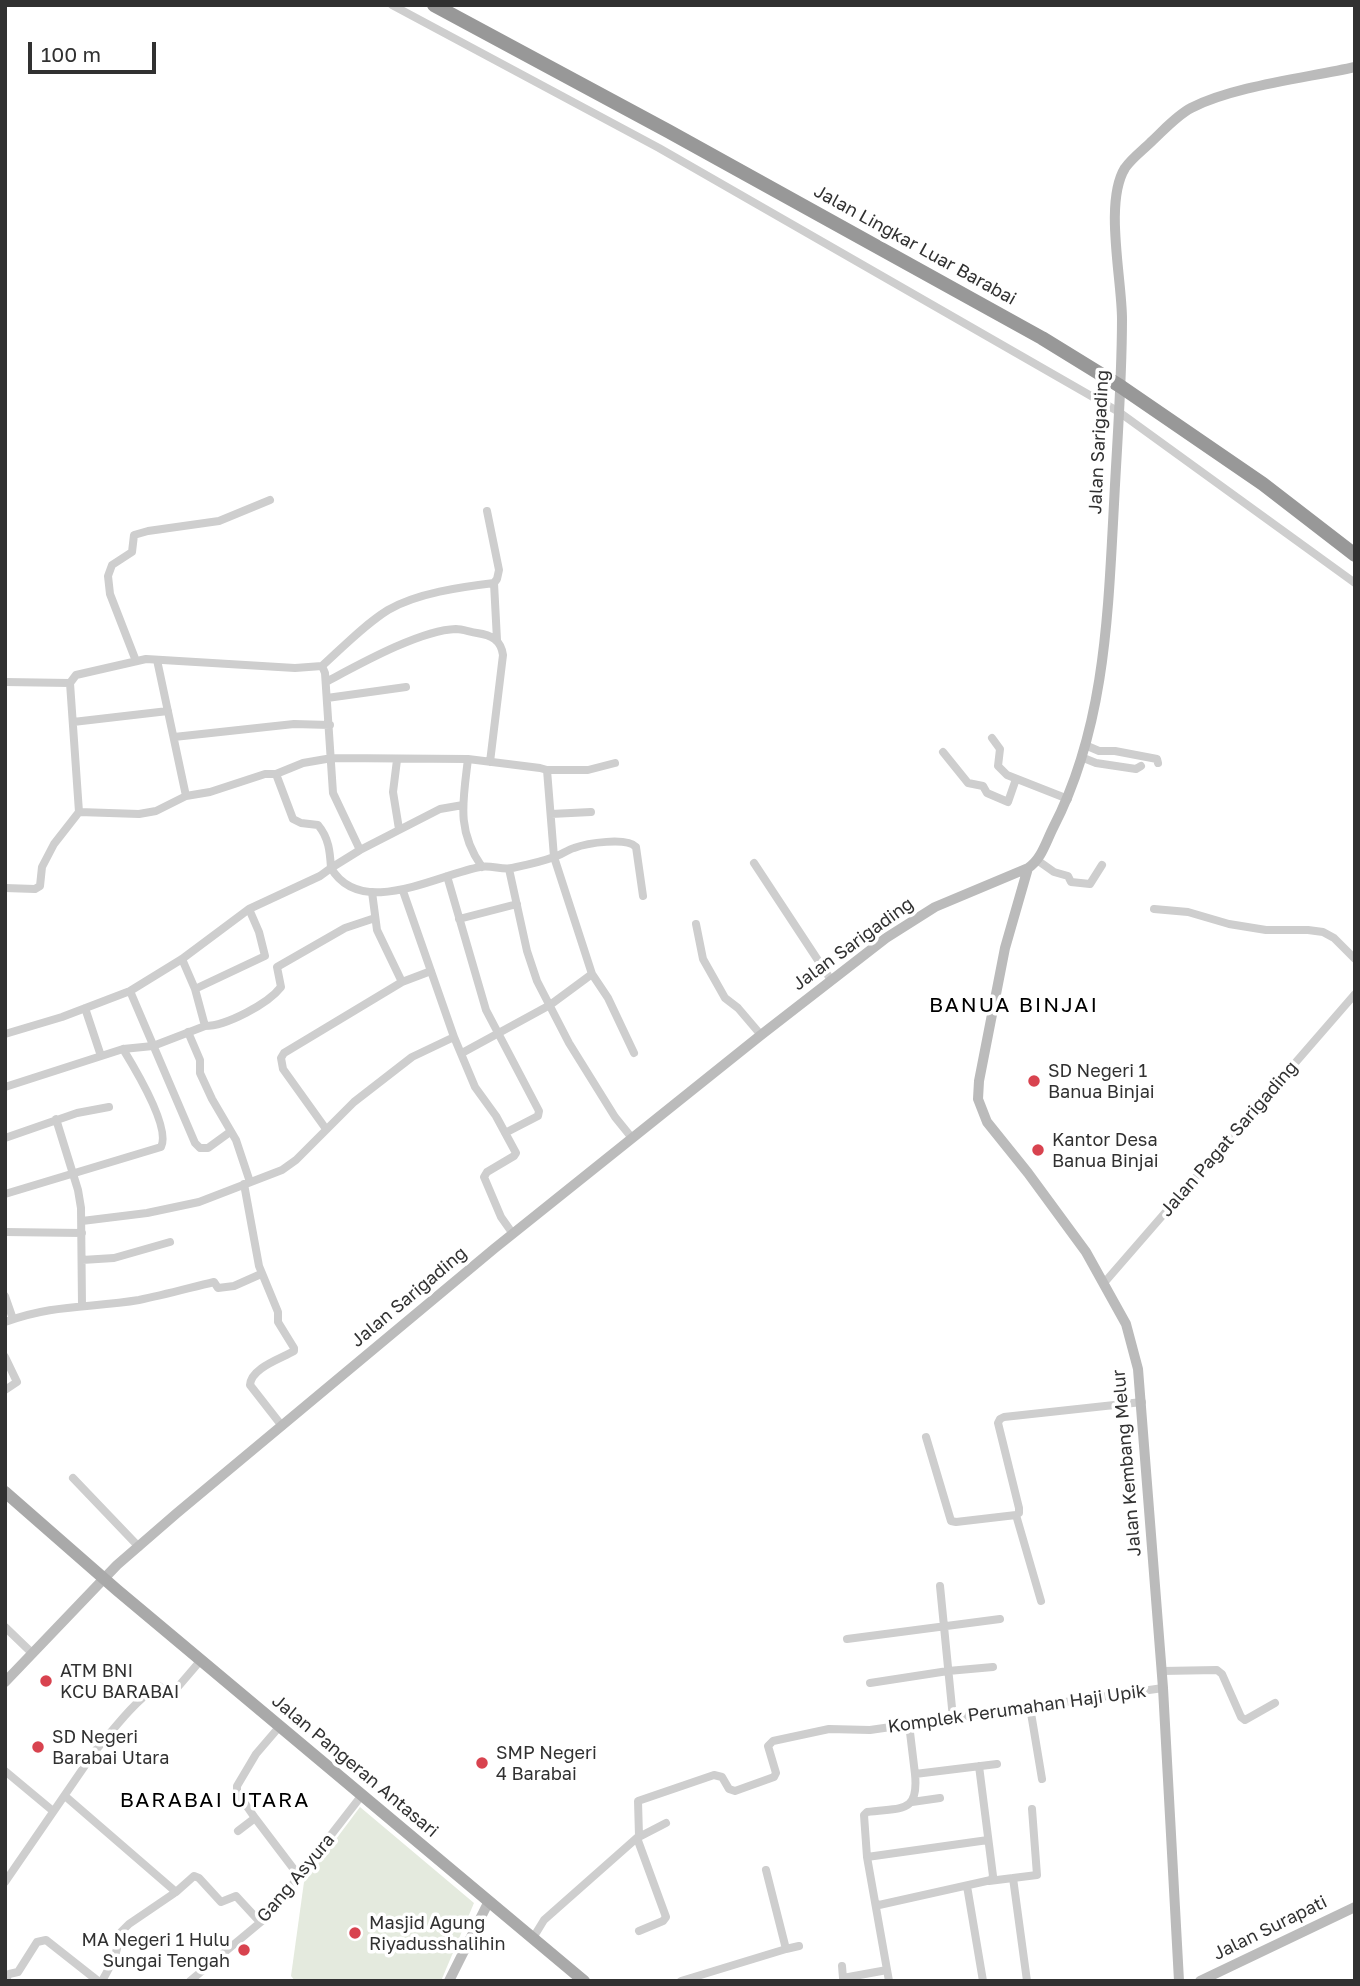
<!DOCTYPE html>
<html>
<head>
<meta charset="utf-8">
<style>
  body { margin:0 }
  #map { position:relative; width:1360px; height:1986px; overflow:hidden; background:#fff; font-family:"Golos Text",sans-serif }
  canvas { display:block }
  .frame { position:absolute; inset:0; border:7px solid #313131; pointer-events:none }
  .scale { position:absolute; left:28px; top:42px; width:128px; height:32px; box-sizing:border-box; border:4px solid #313131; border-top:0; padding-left:9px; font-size:21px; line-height:24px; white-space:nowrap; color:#313131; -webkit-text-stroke:5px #fff; paint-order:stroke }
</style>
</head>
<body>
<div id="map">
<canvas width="1360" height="1986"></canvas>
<div class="frame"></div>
<div class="scale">100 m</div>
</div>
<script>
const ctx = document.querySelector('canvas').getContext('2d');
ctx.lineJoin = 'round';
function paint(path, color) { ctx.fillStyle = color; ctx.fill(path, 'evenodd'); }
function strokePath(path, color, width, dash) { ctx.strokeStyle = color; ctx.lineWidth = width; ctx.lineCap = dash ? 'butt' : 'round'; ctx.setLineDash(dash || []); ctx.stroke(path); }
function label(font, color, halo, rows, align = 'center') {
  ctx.font = font + ' "Golos Text",sans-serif'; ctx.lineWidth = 7; ctx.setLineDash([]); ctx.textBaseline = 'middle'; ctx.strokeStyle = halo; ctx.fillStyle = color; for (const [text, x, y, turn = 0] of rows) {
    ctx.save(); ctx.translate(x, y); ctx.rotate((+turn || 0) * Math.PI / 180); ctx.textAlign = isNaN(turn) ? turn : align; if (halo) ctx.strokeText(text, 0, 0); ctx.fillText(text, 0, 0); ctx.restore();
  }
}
paint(new Path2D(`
  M360 1807 474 1903 441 1981H295L291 1976 304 1882Z`), '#e4eade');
strokePath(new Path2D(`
  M392 5 659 148 1119 412 1355 583
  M487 511 499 570 497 579 494 583 497 640
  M157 660 186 796
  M136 661 110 594 108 576 112 565 132 552 134 535 148 531 219 521 270 500
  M322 666C343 647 364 625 388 610 417 593 461 587 494 583
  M5 682 70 683 76 675 146 659 295 668 322 666 325 673 333 793 360 850 331 868
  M326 682C358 665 420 630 456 629 462 629 470 632 477 633 491 635 501 640 503 655L490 762
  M70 683 79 812
  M327 698 406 687
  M73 722 168 711
  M174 737 294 724 330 725
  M992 738 1000 749 998 766 1007 775 1068 799
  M1085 745 1099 751H1115L1157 759 1158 763
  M943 752 968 783 983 786 987 793 1008 802 1016 779
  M1081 757 1096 763 1136 769 1141 766
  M468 759C463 801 456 830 482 867
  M397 760 393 792 399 829
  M547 770H588L615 763
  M276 774 293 819 301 823 318 825C329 838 330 852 331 868
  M551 814 591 812
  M360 850 440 809 463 805
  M1037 860 1054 872 1068 876 1071 882 1090 884 1102 865
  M754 863 831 980
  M509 869 527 951 537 981 569 1043 615 1117 632 1138
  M447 876 486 1010 539 1111 538 1116 505 1133
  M5 888 35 889 40 886 42 867 54 844 79 812 139 814 156 811 186 796 210 792 265 774H276L303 763 332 758 468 759 540 768 547 770 554 857 592 974 608 998 634 1053
  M403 891 454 1037
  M372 892 377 930 402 982 431 971
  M1154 909 1188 912 1229 924 1266 930H1308L1323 932 1334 938 1355 959
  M459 919 517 904
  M696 924 703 959 725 998 738 1008 761 1035
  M195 989 265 956 259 932 249 909
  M130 991 195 1143 200 1148H208L230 1132
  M85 1008 101 1056
  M205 1026C226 1026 268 1004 281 987L277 967 345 928 375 918
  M188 1032 200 1060V1073L212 1099 236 1140 250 1182
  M5 1034 62 1017 130 991 182 959 249 909 320 876 331 868C361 919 437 875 480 867 491 865 502 870 512 868 526 865 541 862 554 857 561 855 567 850 574 848 587 843 627 837 636 847L643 896
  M462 1053 550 1005 592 974
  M5 1087 123 1049 153 1046 205 1026 195 989 182 959
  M56 1119 78 1190 81 1208 82 1306
  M326 1129 283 1069 281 1058 284 1053 402 982
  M5 1138 77 1113 109 1107
  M244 1184 259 1266 278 1312V1322L294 1348V1351C280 1359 251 1368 250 1385L282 1426
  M5 1194 161 1147C171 1128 134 1067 123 1049
  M82 1221 147 1213 199 1202 282 1170 296 1160 354 1102 412 1057 454 1037 475 1087 496 1116 516 1153 514 1156 487 1172 484 1177 501 1217 513 1234
  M5 1232 82 1233
  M82 1260 114 1258 170 1242
  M1104 1283 1355 994
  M5 1296 13 1319
  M5 1322C53 1304 91 1308 139 1300 164 1295 189 1288 214 1282L218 1288 234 1286 261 1274
  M5 1357 17 1382 5 1390
  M926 1437 951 1521 956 1522 1016 1515 1019 1513V1508L998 1423 1000 1419 1004 1417 1142 1402
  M73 1478 139 1547
  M1016 1515 1041 1601
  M940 1586 953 1718
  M5 1627 32 1653
  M847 1639 1000 1619
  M1162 1671 1217 1670 1222 1674 1241 1717 1245 1720 1275 1703
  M870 1683 948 1671 993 1667
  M1030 1707 1042 1779
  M909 1724 915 1774 997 1764
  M5 1771 53 1811
  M65 1796 176 1892 129 1924 118 1935C120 1952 110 1966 102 1981
  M912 1802 940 1798
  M255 1818 237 1792V1786L256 1754 280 1726
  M238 1831 255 1818 299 1876
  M867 1857 864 1815 867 1812C900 1807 919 1815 915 1774
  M1013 1878 1027 1981
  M989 1881 1037 1875 1032 1809
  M5 1882 95 1751C114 1729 132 1704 156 1687L159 1686 171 1695 201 1660
  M967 1886 983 1981
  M176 1892 194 1876 199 1878 221 1902 236 1896 260 1922
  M876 1903 879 1905 991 1880 993 1876 979 1766
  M639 1931 663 1921 666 1917 637 1838 666 1823
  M533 1938 544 1920 639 1836 638 1801 714 1775 722 1777 729 1789 735 1791 774 1777 776 1773 768 1746 773 1741 829 1729 870 1730 1163 1688
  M786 1949 799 1946
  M842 1966 843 1978
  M5 1981 9 1974 18 1972 37 1942 46 1940 98 1981
  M190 1981 268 1916 362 1795
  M681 1981 786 1949 766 1870
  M844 1981 843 1978 887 1970
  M889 1981 867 1857 988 1840`), '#cecece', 8);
strokePath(new Path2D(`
  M1028 868 1005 948 979 1081 978 1099 987 1122 1028 1173 1086 1252 1126 1324 1138 1369 1163 1688 1179 1981
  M5 1682 117 1565 177 1513 495 1248 761 1035 886 938 935 907 1028 868C1041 860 1046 842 1053 828 1105 728 1108 615 1114 504 1117 443 1122 381 1122 319 1122 279 1104 202 1125 168 1132 158 1143 150 1151 142 1164 130 1176 116 1191 108 1234 86 1306 78 1355 67
  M449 1981 489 1901
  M1200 1981 1355 1907`), '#bbb', 10);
strokePath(new Path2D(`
  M5 1492 117 1590 584 1981`), '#a9a9a9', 12);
strokePath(new Path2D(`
  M434 5 668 131 1042 338 1120 386 1263 484 1355 555`), '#989898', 14);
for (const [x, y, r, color] of [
  [1034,1081,7,"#d8434f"],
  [1038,1150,7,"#d8434f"],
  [46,1681,7,"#d8434f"],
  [38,1747,7,"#d8434f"],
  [482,1763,7,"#d8434f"],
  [355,1933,7,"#d8434f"],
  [244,1950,7,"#d8434f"]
]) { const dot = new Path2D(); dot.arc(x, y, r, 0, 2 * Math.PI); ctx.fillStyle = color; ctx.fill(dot); strokePath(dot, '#fff', 2.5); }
label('18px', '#313131', '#fff', [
  ["Jalan Lingkar Luar Barabai",915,245,29],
  ["Jalan Sarigading",1099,442,-87],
  ["Jalan Sarigading",853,944,-36],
  ["Jalan Pagat Sarigading",1229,1139,-49],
  ["Jalan Sarigading",409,1297,-40],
  ["Jalan Kembang Melur",1127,1463,-95],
  ["Komplek Perumahan Haji Upik",1017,1709,-8],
  ["Jalan Pangeran Antasari",355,1766,40],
  ["Gang Asyura",296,1878,-50],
  ["Jalan Surapati",1270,1928,-26]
]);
label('18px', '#313131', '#fff', [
  ["SD Negeri 1",1048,1071],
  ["Banua Binjai",1048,1092],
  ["Kantor Desa",1052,1140],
  ["Banua Binjai",1052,1161],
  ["ATM BNI",60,1671],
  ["KCU BARABAI",60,1692],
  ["SD Negeri",52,1737],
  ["Barabai Utara",52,1758],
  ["SMP Negeri",496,1753],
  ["4 Barabai",496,1774],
  ["Masjid Agung",369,1923],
  ["Riyadusshalihin",369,1944],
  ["MA Negeri 1 Hulu",230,1940,"right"],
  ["Sungai Tengah",230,1961,"right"]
], 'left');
ctx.letterSpacing = '2px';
label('21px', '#000', '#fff', [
  ["BANUA BINJAI",1014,1005],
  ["BARABAI UTARA",215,1800]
]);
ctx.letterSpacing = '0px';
</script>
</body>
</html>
